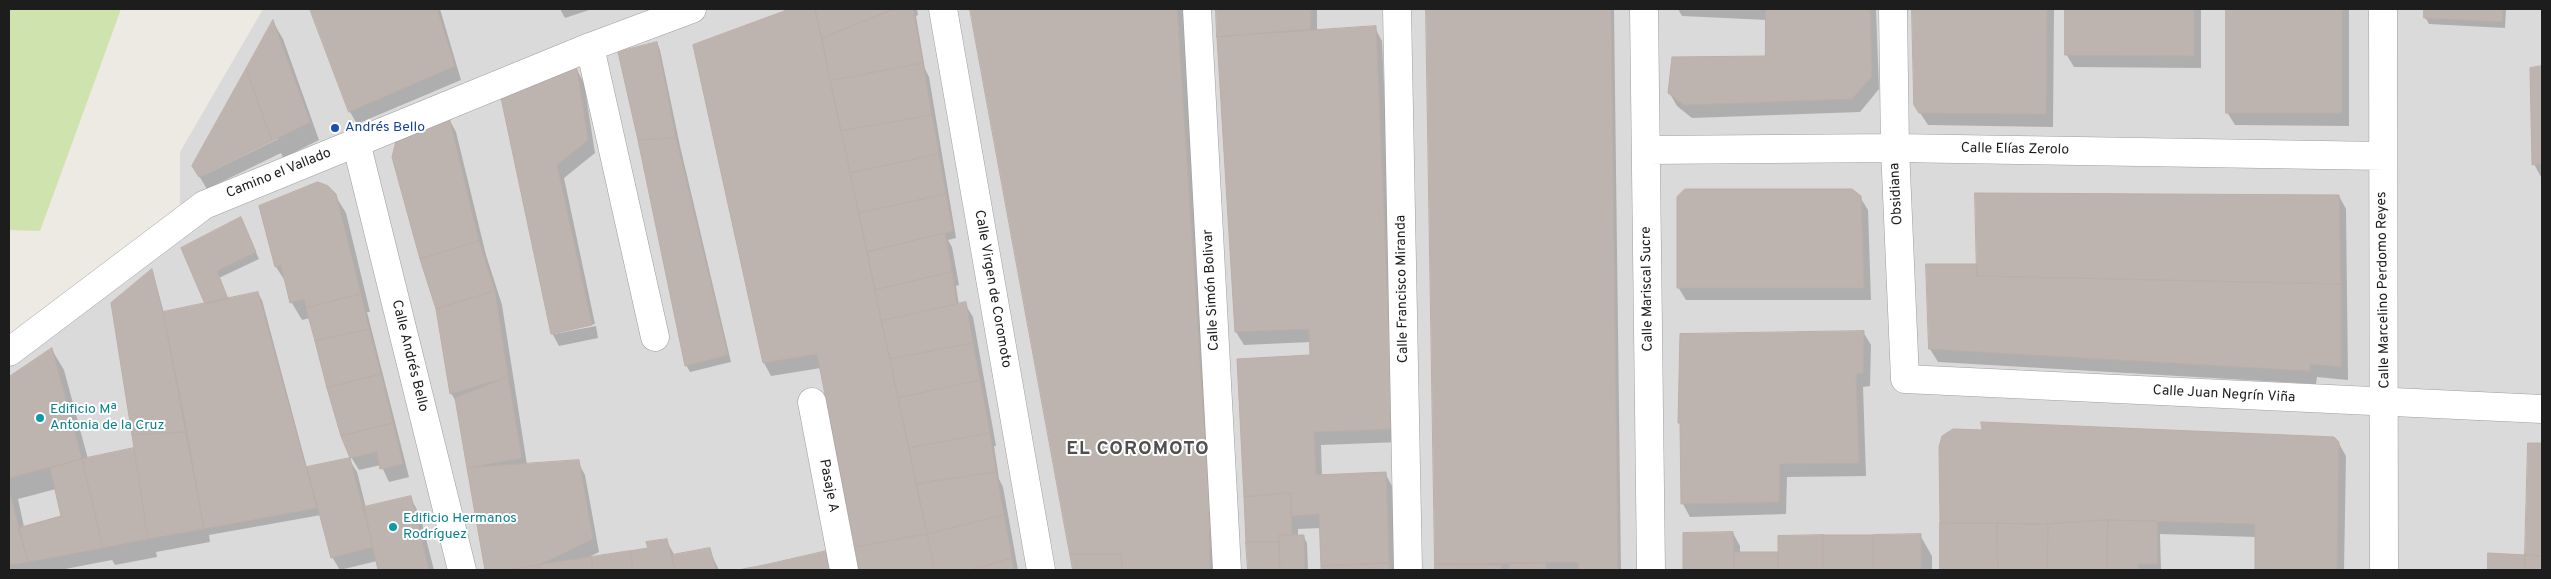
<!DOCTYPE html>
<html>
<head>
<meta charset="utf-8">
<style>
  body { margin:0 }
  #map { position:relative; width:2551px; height:579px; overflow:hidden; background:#ede9e3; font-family:Overpass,sans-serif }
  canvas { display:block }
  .frame { position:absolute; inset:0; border:10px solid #1d1d1d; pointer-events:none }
</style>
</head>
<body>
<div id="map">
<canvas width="2551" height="579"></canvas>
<div class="frame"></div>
</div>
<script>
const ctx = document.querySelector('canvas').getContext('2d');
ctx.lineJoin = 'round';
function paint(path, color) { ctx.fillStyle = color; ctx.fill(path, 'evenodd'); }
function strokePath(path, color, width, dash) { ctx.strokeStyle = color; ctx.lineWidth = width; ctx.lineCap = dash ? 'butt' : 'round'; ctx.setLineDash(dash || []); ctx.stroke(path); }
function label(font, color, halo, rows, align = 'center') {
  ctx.font = font + ' Overpass,sans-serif'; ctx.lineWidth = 4; ctx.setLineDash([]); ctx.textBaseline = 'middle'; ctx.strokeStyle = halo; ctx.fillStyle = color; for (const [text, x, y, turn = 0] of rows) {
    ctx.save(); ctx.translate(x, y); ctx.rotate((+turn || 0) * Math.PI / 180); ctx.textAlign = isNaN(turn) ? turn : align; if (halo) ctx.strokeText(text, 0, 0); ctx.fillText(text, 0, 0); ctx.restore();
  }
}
paint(new Path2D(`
  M263 9H2542V570H9V334L180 214V152Z`), '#dbdada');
paint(new Path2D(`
  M9 9H121L40 231 9 230Z`), '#cee3ad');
paint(new Path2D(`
  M315 9H440L461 80 357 124 350 112 312 10Z
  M560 9H592L565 18Z
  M794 9H917L918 15 916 16 925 69 929 77 956 238 948 240 952 247 959 285 956 286 959 305 965 304 973 317 996 446H994L999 479 1003 487 1018 570H861L821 368 771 376 764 363 695 46Z
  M971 9H1183L1216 513 1217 570H1074Z
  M1217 9H1317V30L1375 28 1382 41 1400 442 1321 445 1322 476 1385 473 1392 486 1396 570H1321L1320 528 1298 529V536H1303L1307 543 1308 570H1249L1238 360 1312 356 1311 342 1244 345 1236 332Z
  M1427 9H1614L1621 570H1437Z
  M1678 9H1876L1879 89 1860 112 1692 118 1677 106 1669 92 1766 57 1767 20 1682 16Z
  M1913 9H2054L2053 127 1928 125 1915 105Z
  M2066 9H2201V68L2074 67 2066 54Z
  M2227 9H2349V126L2235 125 2227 112Z
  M2425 9H2506L2505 28 2429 24 2425 17Z
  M273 22 283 39 319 140 283 158 281 153 207 189 193 166ZM277 137 278 139 202 176V174Z
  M657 43 660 50 680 146 731 362 690 372 686 365Z
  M2542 68V177H2541L2534 164 2531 69Z
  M577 70 584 83 595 153 564 178 595 324 554 332V334L596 326 598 338 559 346 552 333 501 93Z
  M449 119 456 132 486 255 502 305 527 465 578 462 585 475 599 552 587 558 649 549 666 540 675 556 709 550 719 570H486L457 403 451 393Z
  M335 195 346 213 370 312H367L409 477 389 482 381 465 359 470 351 457 310 318 302 320 292 303 287 284 276 267Z
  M2339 196 2346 209 2348 380 2317 377 2316 384 1938 362 1930 349 1927 265H1978Z
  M1860 197 1868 210 1871 300H1686L1678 287Z
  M241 219 259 259 219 278 228 300 258 294 262 300 307 468 349 459 357 472 366 508 410 497 420 515 434 570H380L377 561 340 570 332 557 321 515 209 535 210 542 156 552 157 557 115 565 112 560 60 570H9V378L52 350 64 370 88 459 135 449 152 271 164 313 207 304 183 248ZM56 489 63 517 24 527 18 499Z
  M1863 332 1871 345 1870 386 1863 387 1866 476 1787 477 1786 514 1690 517 1683 504 1681 426 1679 422Z
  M2338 442 2346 456 2344 570H2257L2256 537 2160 534 2161 570H1942L1940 447Z
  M2530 444 2542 445V570H2489V555L2526 556Z
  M1733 533 1740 546V553H1780L1920 535 1932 556V570H1684V534Z
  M831 552 836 570H742Z`), '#0003');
const building = new Path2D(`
  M310 9H437L455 66 349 112Z
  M790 9H815L927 534 855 547 817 354 763 363 693 45Z
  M815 9H894L822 38Z
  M894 9H913L923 63 830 81 822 38Z
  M970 9H1177L1209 499 1210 570H1122L1121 554H1070Z
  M1216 9H1311L1310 29 1217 37Z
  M1426 9H1611L1618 570H1579L1578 562 1435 564Z
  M1766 9H1870L1872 76 1852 99 1684 105 1668 93 1672 57 1765 56Z
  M1912 9H2047L2046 114 1919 113 1914 105Z
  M2065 9H2194V56L2065 55Z
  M2226 9H2342V113H2226Z
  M2424 9H2503L2502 22 2424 18Z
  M273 20 310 122 272 141 246 69Z
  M1376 26 1393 429 1314 432 1316 475 1386 472 1389 563 1321 566 1319 514 1291 516V493L1244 497 1237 359 1310 355 1309 329 1235 332 1217 37Z
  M657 42 676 138 638 140 618 52Z
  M923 63 932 115 841 131 830 81Z
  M2542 66V163L2532 165 2530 68Z
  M246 69 272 141 199 177 192 166Z
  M577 69 588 140 557 165 592 325 551 334 500 93Z
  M932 115 939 154 850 173 841 131Z
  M449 117 479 241 420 259 392 157 397 137Z
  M676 138 728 355 685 366 638 140Z
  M939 154 946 194 859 213 850 173Z
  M318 182 328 186 336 194 361 294 306 308 304 299 290 303 281 265 275 267 259 206Z
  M1685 189H1852L1861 196 1864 288H1677V197Z
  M1975 193 2339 195 2341 284 1977 276Z
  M946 194 953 231 867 252 859 213Z
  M241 217 256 252 217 271 228 299 205 304 181 248Z
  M945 233 952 272 875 290 867 252Z
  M479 241 495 291 436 309 420 259Z
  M1926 264H1976L1977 276 2341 284V367L2310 364V371L1929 349Z
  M152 269 163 312 187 432 132 435 111 303Z
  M952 272 957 304 881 321 875 290Z
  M495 291 508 377 450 394 436 309Z
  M258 292 317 508 204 529 163 312Z
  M361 294 369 329 315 341 306 308Z
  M966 302 973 343 890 359 881 321Z
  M369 329 381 374 327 388 315 341Z
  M1864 331 1863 373 1856 374 1859 463 1780 464 1779 502 1681 504 1680 423H1678L1680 334Z
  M973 343 980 380 898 398 890 359Z
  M52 348 82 459 9 478V377Z
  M381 374 393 423 341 436 327 388Z
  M508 377 522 458 467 468 455 398Z
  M980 380 990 433 909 448 898 398Z
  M1981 422 2334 437 2339 442 2337 570H2255V524L2108 520 2048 524 1940 523 1939 447 1942 436 1953 429 1982 430Z
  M393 423 403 464 380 469 377 452 350 458 341 436Z
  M187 432 204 529 148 539 132 435Z
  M990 433 996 472 916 484 909 448Z
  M2528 443H2542V556L2525 555Z
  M134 448 148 539 103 548 82 459Z
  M350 458 373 547 331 558 307 467Z
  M82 459 103 548 28 562 18 528 61 516 50 468Z
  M579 460 593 539 539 565 506 570H485L467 468Z
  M996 472 1004 515 927 534 916 484Z
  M9 489 28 562 9 565Z
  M1291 493 1292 535H1279V542H1246L1244 497Z
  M411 496 429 570H378L364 507Z
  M1004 515 1012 558 970 570H935L927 534Z
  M2108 520 2157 521 2158 564H2138V570H2107Z
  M2108 520 2107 570H2047L2048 524Z
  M1940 523H1997L1998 570H1940Z
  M1997 523 2048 524 2047 570H1998Z
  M1733 532 1734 570H1683V533Z
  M927 534 935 570H859L855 547Z
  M1921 534V570H1873V535Z
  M1279 535H1304L1305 570H1280Z
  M1823 535H1873V570H1823Z
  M1823 535V570H1778V536Z
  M667 539 675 570H633L630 551 648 548 646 542Z
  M1246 542H1279L1280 570H1248Z
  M710 548 716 570H675L672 555Z
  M831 550 835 570H766V565Z
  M630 551 633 570H593L591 557Z
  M1734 552H1778V570H1734Z
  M2488 553 2525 555V570H2488Z
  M1070 554H1121L1122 570H1073Z
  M2525 555 2542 556V570H2525Z
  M591 557 593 570H541L539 565Z
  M1012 558 1014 570H970Z
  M1389 563 1390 570H1321V566Z
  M1546 563V570H1509V564Z
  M1435 564 1501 565V570H1435Z
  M539 565 541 570H506Z
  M766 565V570H738Z`);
paint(building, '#bdb4b0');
strokePath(building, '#bdaea7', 1);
const minor = new Path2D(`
  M943 9 1041 570
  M1197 9 1227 570
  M1397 9 1408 570
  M1644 9 1651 570
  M1893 9 1895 148 1905 379 2542 409
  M2383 9 2384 570
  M590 47 655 337
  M356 142 462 570
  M1647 150 1895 148 2383 156
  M9 352 204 205 590 47 692 9
  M812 402 844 570`);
strokePath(minor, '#9e9e9e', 29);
strokePath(minor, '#fff', 28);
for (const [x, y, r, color] of [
  [335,128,5,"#1a4fb4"],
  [40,418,5,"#0f9aa8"],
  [393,527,5,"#0f9aa8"]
]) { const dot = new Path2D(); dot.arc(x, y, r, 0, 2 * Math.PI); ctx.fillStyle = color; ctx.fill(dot); strokePath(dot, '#fff', 2); }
label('14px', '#164399', '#fff', [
  ["Andrés Bello",345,128]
], 'left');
label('14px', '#1d1d1d', '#fff', [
  ["Calle Elías Zerolo",2015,150,1],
  ["Camino el Vallado",279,174,-22],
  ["Obsidiana",1897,194,-93],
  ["Calle Virgen de Coromoto",992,289,80],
  ["Calle Francisco Miranda",1403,289,-91],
  ["Calle Mariscal Sucre",1648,289,-91],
  ["Calle Simón Bolivar",1212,290,-93],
  ["Calle Marcelino Perdomo Reyes",2384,290,-91],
  ["Calle Andrés Bello",409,356,76],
  ["Calle Juan Negrín Viña",2224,395,3],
  ["Pasaje A",828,486,79]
]);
label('14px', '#0d838f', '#fff', [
  ["Edificio Mª",50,410],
  ["Antonia de la Cruz",50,426],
  ["Edificio Hermanos",403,519],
  ["Rodríguez",403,535]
], 'left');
ctx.letterSpacing = '1px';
label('bold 19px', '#505050', '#fff', [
  ["EL COROMOTO",1138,450]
]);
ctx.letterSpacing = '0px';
</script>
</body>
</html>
